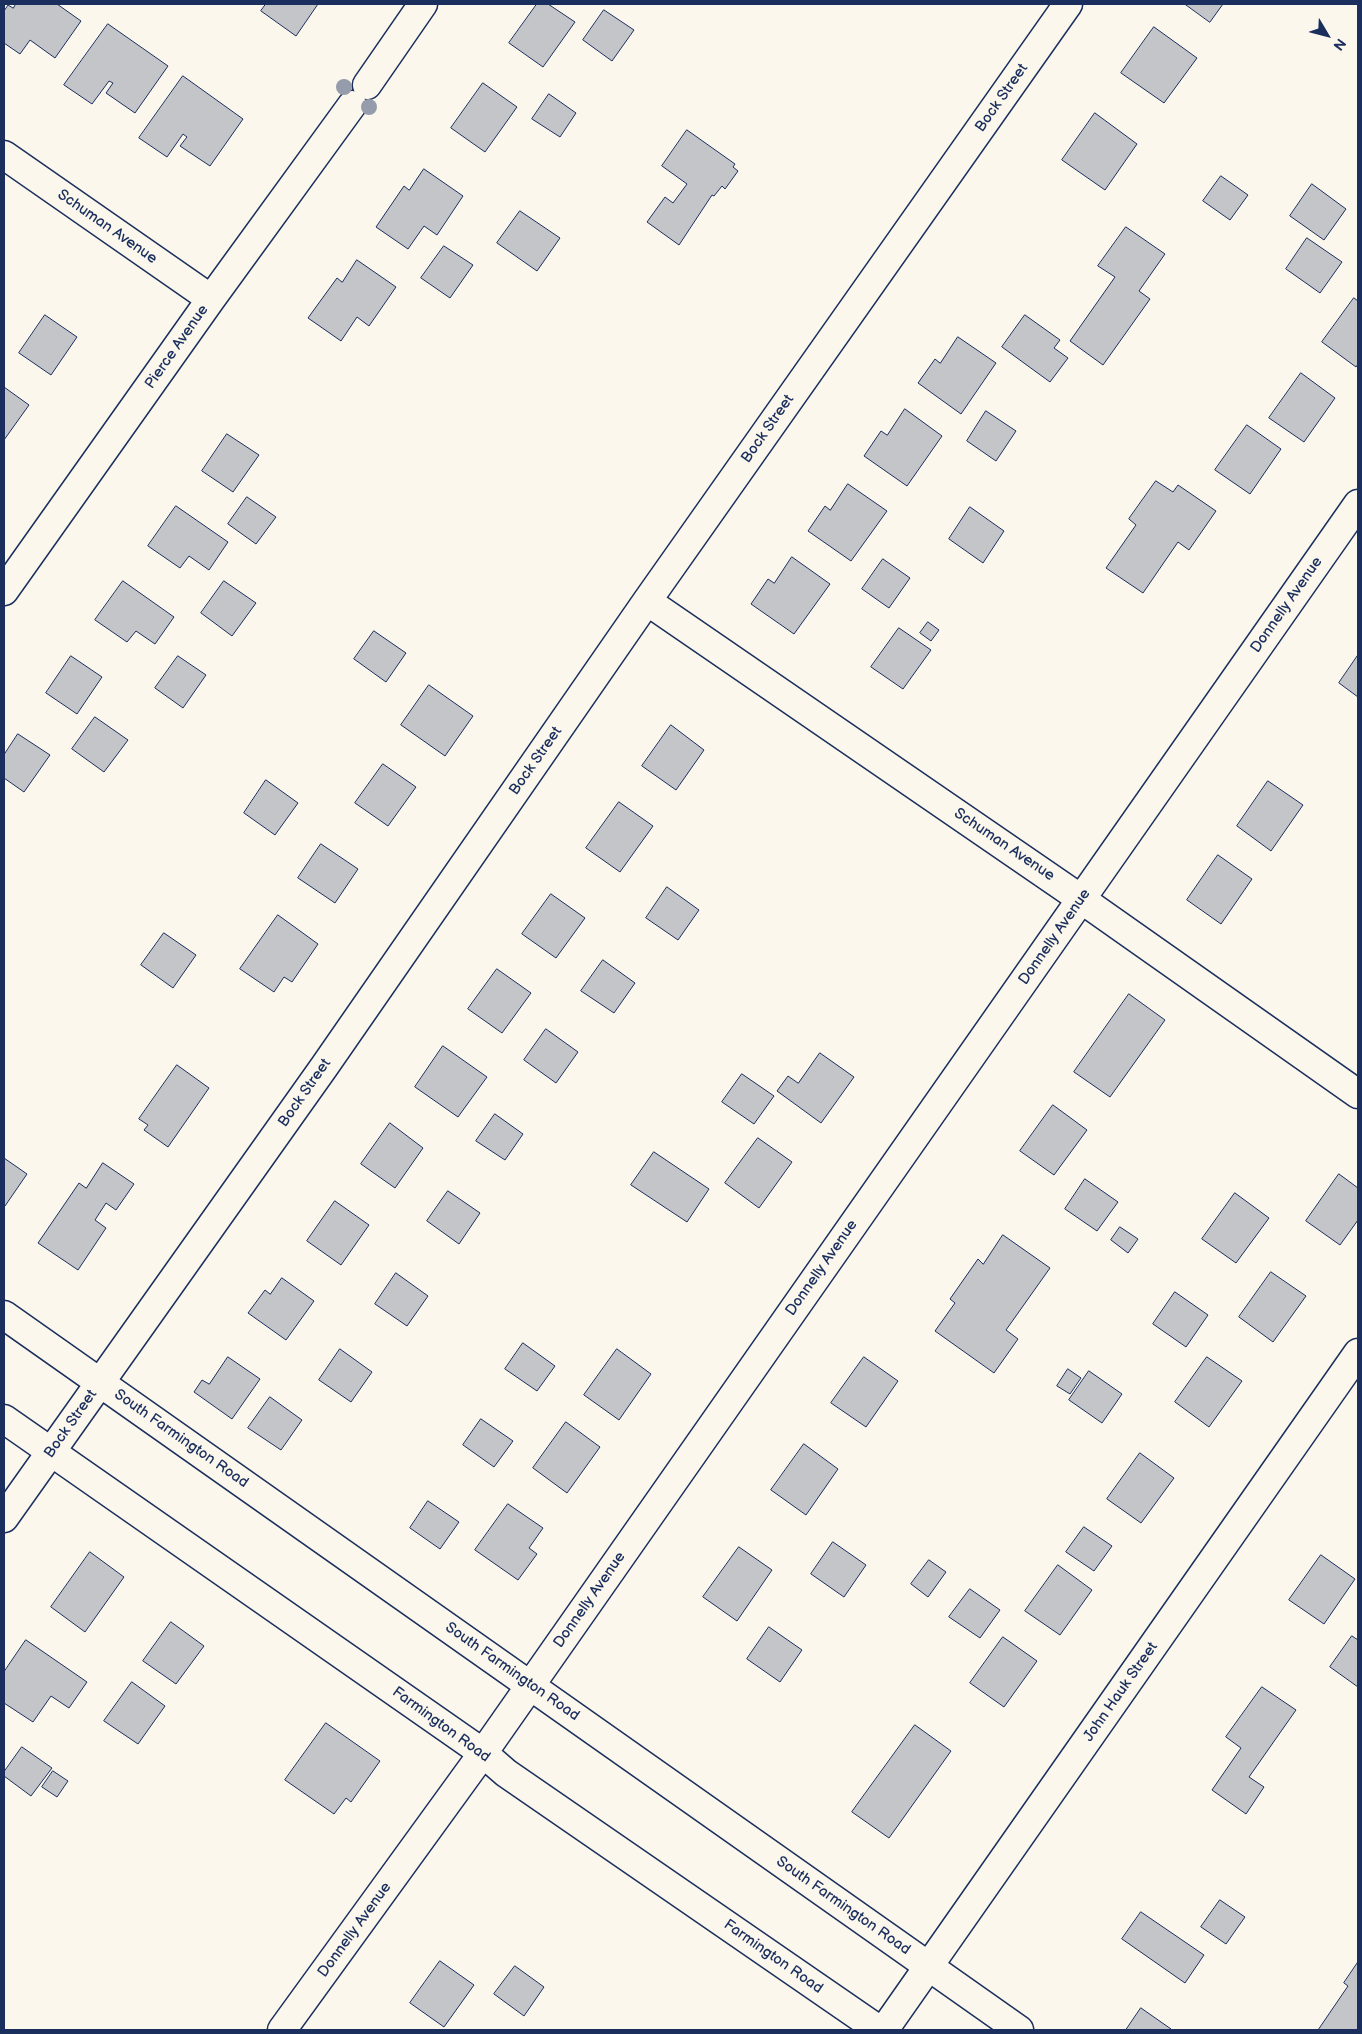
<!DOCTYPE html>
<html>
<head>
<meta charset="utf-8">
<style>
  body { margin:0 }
  #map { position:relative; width:1362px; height:2034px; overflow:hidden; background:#fbf7ec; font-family:"Balsamiq Sans",sans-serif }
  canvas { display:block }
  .frame { position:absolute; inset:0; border:5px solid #1b2f5e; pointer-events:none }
  .north { position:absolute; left:1302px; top:10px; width:50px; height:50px; -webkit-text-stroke:4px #fbf7ec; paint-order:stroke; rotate:127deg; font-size:14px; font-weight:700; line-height:20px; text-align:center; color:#1b2f5e }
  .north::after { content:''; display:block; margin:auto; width:18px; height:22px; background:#1b2f5e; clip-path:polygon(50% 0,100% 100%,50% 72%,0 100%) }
</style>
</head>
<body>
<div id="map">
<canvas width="1362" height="2034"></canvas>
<div class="frame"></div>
<div class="north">N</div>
</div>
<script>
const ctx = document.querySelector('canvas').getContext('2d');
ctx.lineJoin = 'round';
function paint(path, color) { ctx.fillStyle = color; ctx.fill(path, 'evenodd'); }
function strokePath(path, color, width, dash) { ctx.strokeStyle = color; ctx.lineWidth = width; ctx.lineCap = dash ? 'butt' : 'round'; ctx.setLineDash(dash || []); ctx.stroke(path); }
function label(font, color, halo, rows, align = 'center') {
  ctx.font = font + ' "Balsamiq Sans",sans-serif'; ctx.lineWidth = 4; ctx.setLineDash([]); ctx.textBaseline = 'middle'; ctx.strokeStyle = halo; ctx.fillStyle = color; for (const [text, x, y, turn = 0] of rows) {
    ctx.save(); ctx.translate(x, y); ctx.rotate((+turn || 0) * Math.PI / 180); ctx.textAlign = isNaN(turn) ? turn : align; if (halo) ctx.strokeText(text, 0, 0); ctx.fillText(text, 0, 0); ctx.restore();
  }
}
const building = new Path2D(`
  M16 4H57L81 21 55 58 30 40 20 54 4 43V11L8 5 13 8Z
  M266 4H318L296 36 261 11Z
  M537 4H548L575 22 543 67 509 43Z
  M1185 4H1223L1210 22Z
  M604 10 634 30 612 61 583 40Z
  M108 24 168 66 135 113 106 93 113 83 109 81 92 104 64 85Z
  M1154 27 1197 58 1164 103 1121 73Z
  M183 76 243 119 210 166 180 146 187 137 183 134 167 157 139 138Z
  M483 83 517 107 485 152 451 128Z
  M549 94 576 113 560 137 532 119Z
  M1095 113 1137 144 1105 190 1062 160Z
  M687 130 735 164 733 167 738 171 725 189 722 186 714 196 712 195 679 245 647 222 665 197 673 203 687 184 662 166Z
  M424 169 463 196 437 235 424 226 408 249 376 227 404 186 409 190Z
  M1221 176 1248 195 1230 220 1203 201Z
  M1312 184 1346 209 1324 240 1290 216Z
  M520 211 560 238 537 271 497 243Z
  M1126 227 1165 254 1139 291 1150 299 1103 365 1070 341 1115 277 1098 266Z
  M1307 238 1342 262 1320 293 1286 269Z
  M444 246 473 265 450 298 421 278Z
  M357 260 396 287 369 326 357 317 341 341 308 318 337 278 342 282Z
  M1354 298 1358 301V364L1356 367 1322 342Z
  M45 315 77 337 51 375 19 353Z
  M1025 315 1060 340 1054 348 1068 358 1050 382 1002 347Z
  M958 337 996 363 961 414 918 383 935 359 940 363Z
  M1301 373 1335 398 1304 442 1269 418Z
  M4 387 29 405 4 440Z
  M905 409 942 436 907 486 864 456 881 431 887 435Z
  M986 411 1016 431 996 461 967 441Z
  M1247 425 1281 449 1250 494 1215 470Z
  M227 434 259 455 233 492 202 471Z
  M1156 481 1173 492 1178 485 1216 511 1189 550 1178 542 1143 593 1106 568 1136 525 1129 519Z
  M848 484 887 511 851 561 808 531 825 506 830 510Z
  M247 497 276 517 256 544 228 524Z
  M176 506 228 542 209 570 189 556 180 568 148 546Z
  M970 507 1004 531 983 563 949 539Z
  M792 557 830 584 794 634 751 604 768 579 774 583Z
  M883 559 910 578 889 608 862 589Z
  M123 581 174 617 155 644 136 631 127 642 95 620Z
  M224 581 256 603 232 636 201 613Z
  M928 622 939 630 931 641 920 633Z
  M899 628 931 650 903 689 871 667Z
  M374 631 406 653 386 682 354 659Z
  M1358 655V697L1339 683Z
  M71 656 102 677 77 714 46 693Z
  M178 656 206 675 183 708 155 688Z
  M429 685 473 716 445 756 401 725Z
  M95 717 128 740 104 772 72 749Z
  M671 725 704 750 676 790 642 766Z
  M18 734 50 755 24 792 4 778V755Z
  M383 764 416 787 388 826 355 803Z
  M266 780 298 803 275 835 244 813Z
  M1268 781 1303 805 1271 851 1237 826Z
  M619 802 653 826 620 872 586 848Z
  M321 844 358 869 335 903 298 878Z
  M1218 855 1252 879 1221 924 1187 900Z
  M667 887 699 910 678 940 646 918Z
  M551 894 585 918 556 958 522 934Z
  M278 915 318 944 292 982 284 977 274 992 240 969Z
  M164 933 196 955 173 988 141 965Z
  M603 960 635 983 614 1013 581 991Z
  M497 969 531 993 502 1033 468 1009Z
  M1129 994 1165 1020 1110 1097 1074 1072Z
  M546 1029 578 1052 556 1083 524 1060Z
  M443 1046 487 1077 458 1117 415 1087Z
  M820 1053 854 1077 821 1123 777 1091 788 1076 798 1083Z
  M177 1065 209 1088 168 1147 144 1130 148 1125 139 1119Z
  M742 1074 774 1096 754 1124 722 1102Z
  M1053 1105 1087 1130 1054 1175 1020 1151Z
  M495 1114 523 1134 505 1160 476 1141Z
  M390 1123 423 1148 395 1188 361 1164Z
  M758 1138 792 1162 759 1208 725 1183Z
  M654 1152 709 1189 687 1222 631 1185Z
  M4 1158 27 1174 5 1206 4 1205Z
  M103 1163 134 1184 116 1210 106 1203 95 1220 106 1228 78 1270 38 1243 79 1183 86 1188Z
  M1339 1174 1358 1188V1220L1340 1245 1306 1221Z
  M1085 1179 1118 1202 1097 1231 1065 1209Z
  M448 1191 480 1213 459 1244 427 1221Z
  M1235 1193 1269 1218 1236 1263 1202 1239Z
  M335 1201 369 1225 341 1265 307 1241Z
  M1120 1227 1138 1239 1128 1253 1111 1240Z
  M1003 1235 1050 1268 1006 1330 1018 1339 994 1373 935 1331 955 1303 950 1299 978 1259 983 1264Z
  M1271 1272 1306 1296 1273 1342 1239 1317Z
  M396 1273 428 1296 407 1326 375 1304Z
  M282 1278 314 1301 286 1340 248 1313 265 1290 270 1294Z
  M1175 1292 1208 1315 1186 1347 1153 1324Z
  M523 1343 555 1366 537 1391 505 1369Z
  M340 1349 372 1372 351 1402 319 1380Z
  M617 1349 651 1374 619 1420 584 1395Z
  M228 1357 260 1379 232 1419 194 1392 202 1380 209 1384Z
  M864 1357 898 1381 866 1427 831 1403Z
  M1207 1357 1242 1381 1209 1427 1175 1402Z
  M1068 1369 1081 1378 1070 1394 1057 1386Z
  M1089 1371 1122 1394 1102 1423 1069 1400Z
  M270 1397 302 1420 281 1450 248 1428Z
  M481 1419 513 1441 494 1467 463 1445Z
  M566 1422 600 1447 567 1493 533 1468Z
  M804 1444 838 1469 806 1515 771 1490Z
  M1140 1453 1174 1478 1141 1523 1107 1499Z
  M428 1501 459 1522 440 1549 410 1528Z
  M508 1504 543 1528 529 1548 537 1554 518 1580 475 1550Z
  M1084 1527 1112 1546 1094 1571 1066 1552Z
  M833 1542 866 1565 844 1597 811 1574Z
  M739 1547 772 1570 737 1621 703 1597Z
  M90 1552 124 1577 85 1632 51 1607Z
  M1321 1555 1355 1579 1324 1624 1289 1600Z
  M929 1560 946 1572 928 1597 911 1584Z
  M1058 1565 1092 1590 1060 1635 1025 1611Z
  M970 1589 1000 1610 980 1638 949 1617Z
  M171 1622 204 1646 176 1684 143 1661Z
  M769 1627 802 1650 780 1682 747 1659Z
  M1352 1636 1358 1640V1687L1330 1667Z
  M1003 1637 1037 1661 1004 1707 970 1683Z
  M26 1640 87 1682 69 1708 51 1696 33 1722 4 1703V1672Z
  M132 1682 165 1706 138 1744 104 1721Z
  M1262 1687 1296 1710 1249 1777 1264 1787 1246 1814 1212 1790 1241 1748 1226 1737Z
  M326 1723 380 1761 351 1802 346 1798 334 1814 285 1780Z
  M915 1725 951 1751 889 1838 852 1812Z
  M22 1747 52 1768 31 1796 4 1776V1772Z
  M53 1771 68 1781 57 1797 42 1787Z
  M1220 1900 1245 1917 1226 1944 1201 1927Z
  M1141 1912 1204 1955 1185 1983 1122 1939Z
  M440 1961 474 1985 444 2027 410 2003Z
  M1358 1962V2030H1318L1348 1986 1344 1983Z
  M515 1966 544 1987 524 2016 494 1994Z
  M1141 2008 1171 2029 1170 2030H1126Z`);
paint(building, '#c3c5c9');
strokePath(building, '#1b2f5e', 1);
const street = new Path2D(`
  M367 85 423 4
  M4 155 211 299
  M4 591 211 299 352 105
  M647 601 1081 899 1358 1094
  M4 1315 1019 2030
  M4 1419 483 1753 506 1773 879 2030
  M4 1518 324 1067 647 601 1068 4
  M282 2030 483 1753 1358 504
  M884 2030 1358 1353`);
strokePath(street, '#1b2f5e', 31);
strokePath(street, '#fbf7ec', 28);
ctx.fillStyle = '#959cab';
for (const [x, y] of [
  [344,87],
  [369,107]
]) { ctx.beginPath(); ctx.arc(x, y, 8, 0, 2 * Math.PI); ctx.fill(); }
label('15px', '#1b2f5e', '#fbf7ec', [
  ["Bock Street",1002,98,-55],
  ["Schuman Avenue",107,227,35],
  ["Pierce Avenue",177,347,-55],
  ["Bock Street",768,429,-55],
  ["Donnelly Avenue",1287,605,-55],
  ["Bock Street",536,761,-55],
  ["Schuman Avenue",1004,845,34],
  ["Donnelly Avenue",1055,937,-55],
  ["Bock Street",305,1093,-55],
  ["Donnelly Avenue",822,1268,-55],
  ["Bock Street",71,1424,-55],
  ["South Farmington Road",181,1439,35],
  ["Donnelly Avenue",590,1600,-55],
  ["South Farmington Road",512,1672,35],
  ["John Hauk Street",1121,1692,-55],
  ["Farmington Road",441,1725,36],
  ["South Farmington Road",843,1906,35],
  ["Donnelly Avenue",355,1930,-54],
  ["Farmington Road",773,1957,35]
]);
</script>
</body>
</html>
